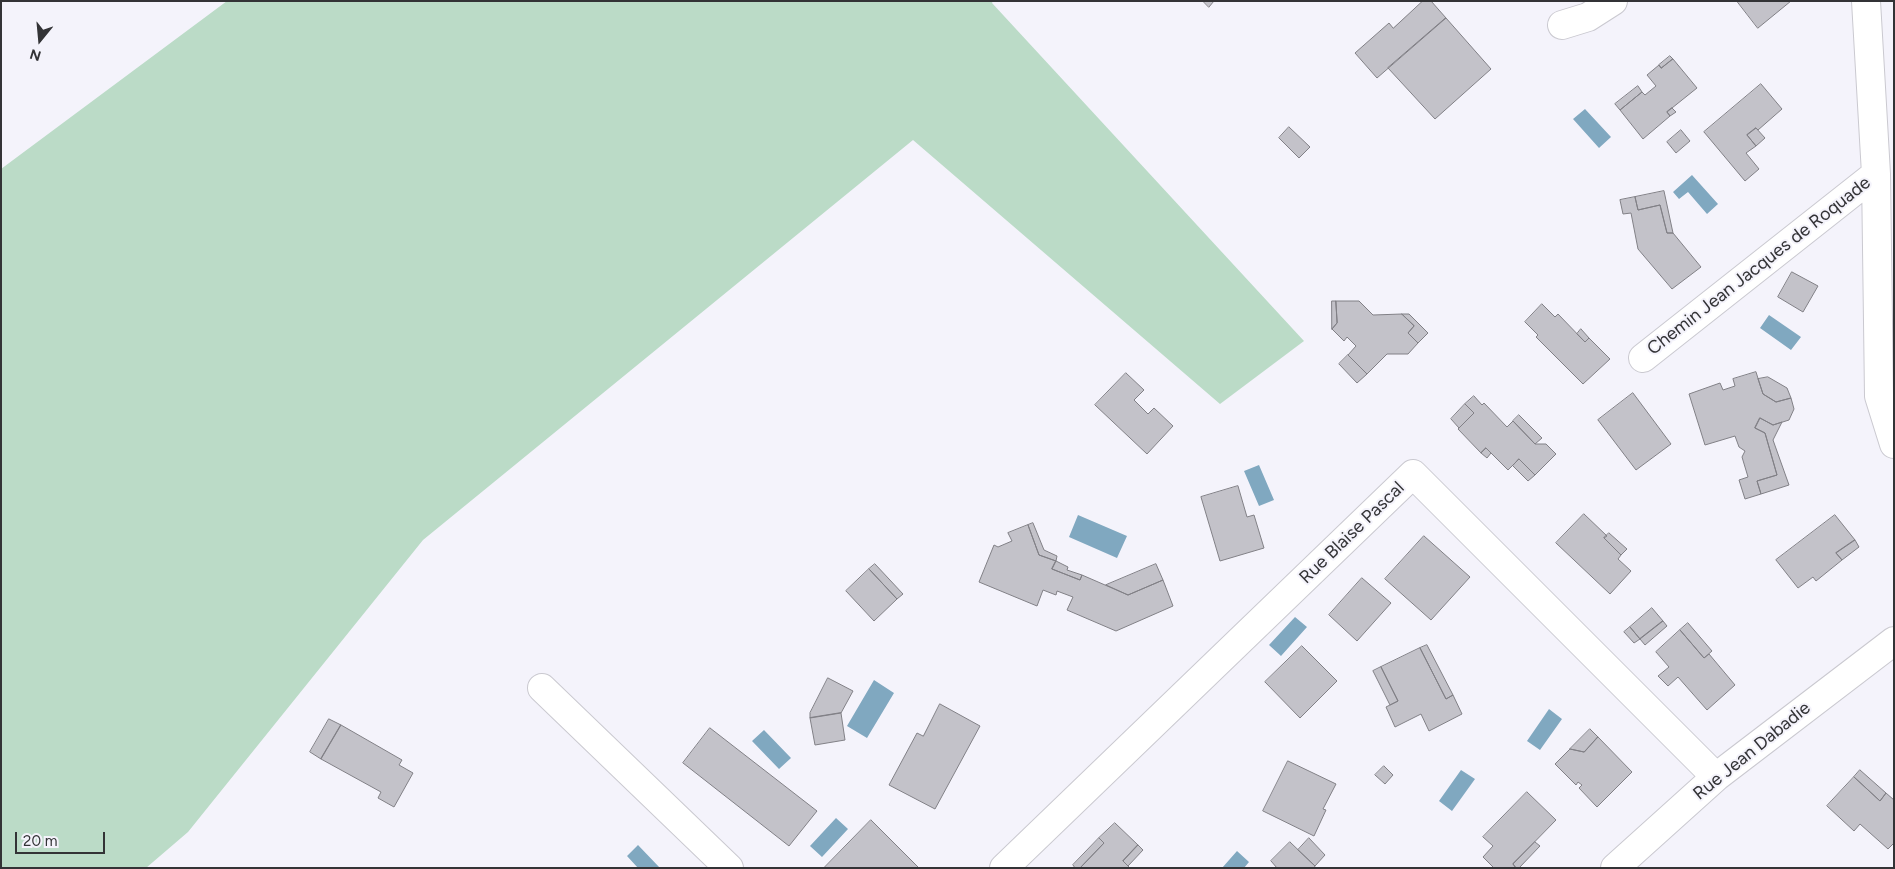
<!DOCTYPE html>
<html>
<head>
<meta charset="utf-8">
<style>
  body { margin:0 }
  #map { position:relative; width:1895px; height:869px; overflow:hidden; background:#f4f3fb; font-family:Figtree,sans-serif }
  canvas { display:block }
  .frame { position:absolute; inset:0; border:2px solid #333336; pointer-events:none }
  .north { position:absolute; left:15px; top:15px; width:50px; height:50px; -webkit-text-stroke:4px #f4f3fb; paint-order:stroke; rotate:197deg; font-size:14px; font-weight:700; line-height:20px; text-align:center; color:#333336 }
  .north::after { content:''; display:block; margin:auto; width:18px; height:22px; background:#333336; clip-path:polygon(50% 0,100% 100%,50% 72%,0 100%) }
  .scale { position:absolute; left:15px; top:832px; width:90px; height:22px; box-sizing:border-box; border:2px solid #333336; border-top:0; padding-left:6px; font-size:15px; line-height:18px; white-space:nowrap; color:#333336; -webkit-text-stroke:4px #f4f3fb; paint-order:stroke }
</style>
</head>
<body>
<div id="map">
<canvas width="1895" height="869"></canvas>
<div class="frame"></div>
<div class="north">N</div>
<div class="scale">20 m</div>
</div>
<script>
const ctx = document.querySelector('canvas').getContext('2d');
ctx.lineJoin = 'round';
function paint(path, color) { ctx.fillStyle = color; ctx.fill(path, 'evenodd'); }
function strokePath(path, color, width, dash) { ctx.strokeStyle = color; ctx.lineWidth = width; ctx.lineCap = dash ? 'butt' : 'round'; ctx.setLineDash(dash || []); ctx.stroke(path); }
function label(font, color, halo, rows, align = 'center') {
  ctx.font = font + ' Figtree,sans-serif'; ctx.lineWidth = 4; ctx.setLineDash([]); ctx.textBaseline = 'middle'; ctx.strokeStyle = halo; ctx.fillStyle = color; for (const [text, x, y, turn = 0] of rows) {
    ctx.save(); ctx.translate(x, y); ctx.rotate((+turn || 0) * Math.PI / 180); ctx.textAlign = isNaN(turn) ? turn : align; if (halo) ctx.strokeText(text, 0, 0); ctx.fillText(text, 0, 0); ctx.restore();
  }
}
paint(new Path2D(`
  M227 1H993L992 3 1304 341 1220 404 913 140 423 540 188 832 146 868H1V169Z`), '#bbdbc7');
paint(new Path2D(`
  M1585 109 1611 137 1599 148 1573 119Z
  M1692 175 1718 204 1707 214 1688 192 1679 199 1673 192Z
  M1769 315 1801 337 1791 350 1760 328Z
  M1259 465 1274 500 1259 506 1244 471Z
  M1078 515 1127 536 1117 558 1069 537Z
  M1295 617 1307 627 1281 656 1269 645Z
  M874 680 894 693 867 738 847 726Z
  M1549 709 1562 719 1540 750 1527 741Z
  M764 730 791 758 779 769 752 741Z
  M1461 770 1475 779 1452 811 1439 801Z
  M836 818 848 829 822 857 810 846Z
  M638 845 660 868H638L627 856Z
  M1237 851 1249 862 1244 868H1222Z`), '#80a8c0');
const building = new Path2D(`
  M1203 1H1214L1209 7Z
  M1423 1H1431L1446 18 1377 78 1355 53 1389 23 1393 28Z
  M1737 1H1791L1758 28Z
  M1446 18 1491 69 1435 119 1388 68Z
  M1670 56 1673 59 1661 68 1659 65Z
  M1673 59 1697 88 1667 112 1670 116 1643 139 1620 110 1642 92 1645 95 1656 86 1647 75 1659 65 1661 68Z
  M1761 84 1782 109 1758 130 1756 128 1747 135 1756 146 1746 153 1759 169 1745 181 1704 132Z
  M1638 86 1642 92 1620 110 1615 104Z
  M1672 108 1676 112 1670 116 1667 112Z
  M1289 127 1310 147 1299 158 1279 138Z
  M1756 128 1765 138 1756 146 1747 135Z
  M1681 130 1690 141 1676 153 1667 142Z
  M1664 191 1673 233H1667L1660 205 1638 210 1635 197Z
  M1635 197 1638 210 1660 205 1667 233H1673L1701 267 1672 289 1638 249 1631 213 1623 214 1620 200Z
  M1792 272 1818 286 1803 312 1778 297Z
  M1332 301H1336L1337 323 1332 329Z
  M1336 301H1359L1373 315 1402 314 1414 326 1408 333 1418 343 1408 354H1387L1367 374 1348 355 1356 346 1347 337 1344 341 1332 329 1337 323Z
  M1542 304 1555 317 1558 314 1585 342 1589 338 1610 359 1583 384 1536 337 1538 335 1525 322Z
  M1402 314H1409L1428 333 1418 343 1408 333 1414 326Z
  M1581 329 1589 338 1585 342 1577 334Z
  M1348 355 1367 374 1357 383 1339 364Z
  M1756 372 1763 394 1776 402 1791 398 1794 409 1789 420 1773 425 1760 418 1755 428 1765 433 1777 475 1757 481 1761 494 1745 499 1739 480 1748 477 1742 457 1745 451 1739 447 1735 436 1705 445 1689 394 1720 383 1723 390 1735 386 1733 379Z
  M1126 373 1144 390 1134 400 1148 414 1154 408 1173 426 1147 454 1095 405Z
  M1768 377 1787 388 1791 398 1776 402 1763 394 1758 379Z
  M1633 393 1671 444 1636 470 1598 420Z
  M1474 396 1482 405 1484 403 1507 427 1513 421 1535 444H1546L1556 454 1535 475 1519 459 1508 470 1486 448 1481 453 1458 429 1474 413 1465 404Z
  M1465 404 1474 413 1459 428 1451 419Z
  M1519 415 1542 438 1535 444 1513 421Z
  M1760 418 1773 425 1782 422 1773 440 1789 485 1761 494 1757 481 1777 475 1765 433 1755 428Z
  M1486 448 1491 453 1487 458 1481 453Z
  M1519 459 1535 475 1528 481 1513 466Z
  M1238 486 1247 517 1254 515 1264 548 1220 561 1201 497Z
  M1584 514 1607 536 1604 538 1621 555 1618 559 1631 571 1610 594 1556 543Z
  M1835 515 1855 540 1836 553 1842 560 1816 581 1813 577 1798 588 1776 560Z
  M1033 523 1044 550 1057 556 1056 561 1039 555 1028 525Z
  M1028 525 1039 555 1056 561 1052 569 1080 580 1082 575 1128 595 1163 580 1173 606 1116 631 1067 610 1073 597 1057 591 1056 595 1043 590 1037 606 979 582 994 545 998 547 1012 541 1008 533Z
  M1609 533 1627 549 1621 555 1604 538Z
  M1424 536 1470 577 1431 620 1385 579Z
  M1855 540 1859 547 1842 560 1836 553Z
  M1056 561 1068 567 1067 570 1082 575 1080 580 1052 569Z
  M875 564 903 594 897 599 869 569Z
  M1156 564 1163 580 1128 595 1106 585Z
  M869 569 897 599 874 621 846 591Z
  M1362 578 1391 603 1357 641 1329 615Z
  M1652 608 1663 621 1640 639 1630 627Z
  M1663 621 1667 626 1645 645 1640 639Z
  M1688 623 1712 651 1704 658 1680 630Z
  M1630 627 1640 639 1634 643 1624 632Z
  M1680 630 1704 658 1709 654 1735 685 1707 710 1678 677 1668 686 1658 676 1669 667 1656 652Z
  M1427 645 1453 695 1446 699 1420 648Z
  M1302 646 1337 681 1300 718 1265 682Z
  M1420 648 1446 699 1453 695 1462 714 1429 731 1421 714 1395 727 1386 707 1398 701 1381 667Z
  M1381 667 1398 701 1390 705 1373 671Z
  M828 678 853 691 841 713 810 718V713Z
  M940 704 980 726 935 809 889 785 917 733 923 736Z
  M841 713 845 740 815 745 810 718Z
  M329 719 341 725 321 759 310 752Z
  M341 725 402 760 399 765 413 773 394 807 378 798 381 792 321 759Z
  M710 728 817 811 789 846 683 763Z
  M1590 729 1598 737 1584 752 1570 749Z
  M1598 737 1632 772 1597 807 1579 788 1582 785 1578 782 1576 785 1555 764 1570 749 1584 752Z
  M1288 761 1336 784 1323 809 1326 810 1314 836 1263 811Z
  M1384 766 1393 775 1385 784 1375 775Z
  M1860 770 1886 793 1880 801 1854 777Z
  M1854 777 1880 801 1886 793 1894 800V843L1888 849 1860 824 1854 831 1827 806Z
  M1527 792 1556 820 1513 864 1516 868H1494L1483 857 1493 846 1483 837Z
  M871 820 919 868H824Z
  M1115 823 1138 845 1123 861 1130 868H1080L1104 843 1099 838Z
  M1099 838 1104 843 1080 868H1075L1073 865Z
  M1309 838 1325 855 1315 866 1298 850Z
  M1290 842 1315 866 1314 868H1277L1271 861Z
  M1535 842 1540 846 1519 868H1516L1513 864Z
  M1138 845 1143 850 1128 866 1123 861Z`);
paint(building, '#c3c2c9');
strokePath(building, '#818086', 1);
const minor = new Path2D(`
  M1866 1 1876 174 1879 396 1894 444
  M1562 25 1588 17 1613 1
  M1643 358 1876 174
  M542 688 729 868
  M1004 868 1413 474 1716 777
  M1615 868 1716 777 1894 641`);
strokePath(minor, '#cac9d0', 30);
strokePath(minor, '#fff', 28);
label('18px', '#333336', '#f4f3fb', [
  ["Chemin Jean Jacques de Roquade",1759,266,-38],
  ["Rue Blaise Pascal",1352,533,-44],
  ["Rue Jean Dabadie",1752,751,-39]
]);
</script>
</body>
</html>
